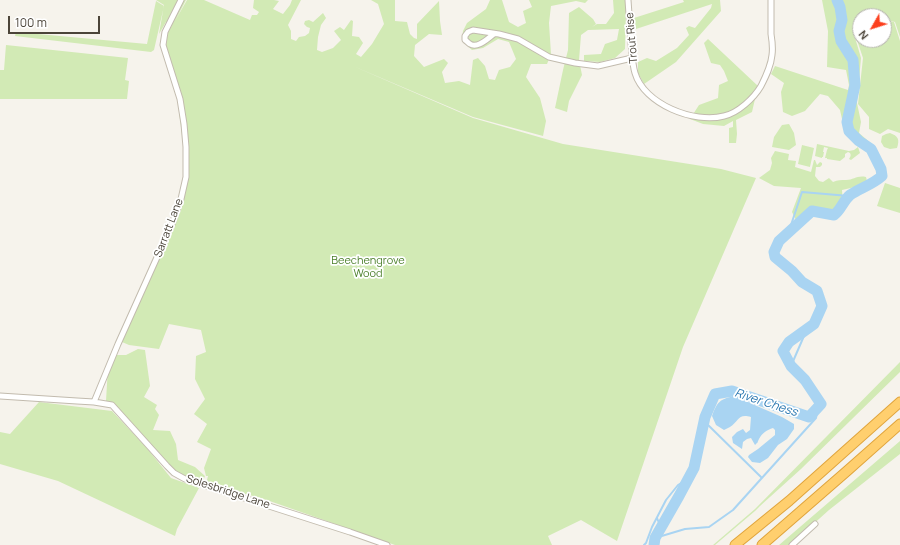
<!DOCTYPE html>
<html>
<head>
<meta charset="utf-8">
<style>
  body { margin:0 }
  #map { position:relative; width:900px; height:545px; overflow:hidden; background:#f6f3ec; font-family:Manrope,sans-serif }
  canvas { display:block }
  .north { position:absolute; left:852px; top:8px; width:40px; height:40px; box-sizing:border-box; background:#fff; border:1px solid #b7b4b0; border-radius:50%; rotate:231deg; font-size:11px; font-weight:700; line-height:16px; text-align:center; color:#4b4439 }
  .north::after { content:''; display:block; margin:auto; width:14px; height:18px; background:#fc3f1d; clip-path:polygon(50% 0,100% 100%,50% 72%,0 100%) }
  .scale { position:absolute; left:8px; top:16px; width:92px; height:18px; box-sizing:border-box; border:2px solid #4b4439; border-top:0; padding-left:5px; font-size:12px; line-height:14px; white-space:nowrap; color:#4b4439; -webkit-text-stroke:3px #fff; paint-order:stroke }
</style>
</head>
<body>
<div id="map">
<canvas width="900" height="545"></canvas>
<div class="north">N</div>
<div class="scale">100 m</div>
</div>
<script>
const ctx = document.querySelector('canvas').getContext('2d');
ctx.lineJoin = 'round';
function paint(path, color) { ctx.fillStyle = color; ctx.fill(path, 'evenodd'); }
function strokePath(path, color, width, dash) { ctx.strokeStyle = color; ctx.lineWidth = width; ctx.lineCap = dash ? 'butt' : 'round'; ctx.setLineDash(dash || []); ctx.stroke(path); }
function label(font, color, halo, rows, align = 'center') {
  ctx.font = font + ' Manrope,sans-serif'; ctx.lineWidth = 3.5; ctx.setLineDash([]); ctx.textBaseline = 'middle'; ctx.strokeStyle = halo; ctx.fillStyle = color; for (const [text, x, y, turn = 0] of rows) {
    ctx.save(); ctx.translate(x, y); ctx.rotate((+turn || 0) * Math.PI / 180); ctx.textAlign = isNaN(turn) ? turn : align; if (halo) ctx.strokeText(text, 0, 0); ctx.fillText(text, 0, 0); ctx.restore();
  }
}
paint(new Path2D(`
  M156 0H186L175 21 187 0H204L250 20 252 15H257L259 12 253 8 254 0H274L279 1 273 9 283 14 290 5 292 0H301L288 25 291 31V39L296 41 299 37 305 36 309 33 310 28 307 27 304 24 305 21 309 20 313 22 323 13 326 18 321 25 318 37 317 50 322 52 333 48 341 40 334 31 340 27 344 30 351 20 353 21 352 36 359 37 363 43 356 54 361 57 372 44 384 24 378 4 371 0H395V21L407 22 410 34 414 38 417 39V24L439 1 440 21 442 35 429 34 415 45 414 56 424 67 444 59 448 63 442 72 445 83 459 81 470 85 473 60 478 58 485 66 489 79 495 80 499 70 510 67 516 59 509 42 498 39 483 48 472 50 462 41 463 31 467 23 486 9 490 0H502L509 22 518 27 526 23 523 11 532 7 529 0H588L585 3 576 1 551 6 549 23 551 54 547 64H531L526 77 540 98 546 121 543 136 473 117 353 66 473 118 563 144 721 169 756 178 683 347 617 541 581 520 548 536 552 545H395L261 498 206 484 208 476H206L204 468 211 449 197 442 207 424 194 414 205 399 195 379 196 356 206 352 201 330 169 324 159 349 129 345 122 342 126 322 167 233 187 176 177 95 166 45 167 34 172 25 166 22 159 34 164 5Z
  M613 0H628L626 7 625 49 615 58 600 62 584 61V55L601 54 605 44 617 40 619 29 588 30 581 35 579 60 582 75 569 101 567 112 555 108 563 70 568 50 569 13 579 7 593 19 596 24 592 27 597 24H606L614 13Z
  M683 0H720L721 11 676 62 644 84 638 73V62L647 58 656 61 677 48 689 35 686 28 689 26 695 28 711 8 712 4 636 29 634 18 684 2Z
  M822 0H900V37L895 22 884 19V16L867 15V16H860V25L854 34 861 58 857 103 861 122 859 133 873 145 858 143 844 128 840 110 828 96 820 94 805 111 792 116 783 112 781 92 784 83 771 74 775 66 848 90 849 85 846 70 827 67 828 31Z
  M156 1 164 6 154 50 151 52 15 36 16 32 147 44Z
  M884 20 894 22 900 41V133L888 129 880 134 869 129V117L858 104 863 58 855 34 860 27V40H884Z
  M708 39 758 86 752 112 736 120 737 134 736 143H729V128L733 127V121L724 126 703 124 690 119 699 105 718 98 719 85 728 81 724 71 720 65 711 63 704 43Z
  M6 45 128 58 125 80 129 81 127 99H0V70H4Z
  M789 124 794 133 796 145 789 150 772 147 774 137 782 125Z
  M890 133C898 136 900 139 897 148L890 149 884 147 881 142 882 136 886 134Z
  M817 144 849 151 854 150 858 147 860 153 851 160 849 159C851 156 851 155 850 153L848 152 845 154V157L840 161 827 159V158H825L827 150 828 148 824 147 823 152H824L823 157H822V158L815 156Z
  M802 145 814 148 810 167 798 164Z
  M775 151 789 154 788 160 796 161 795 167 811 172 814 160H815L817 165 820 162 822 163V165L820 167H816L815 176 819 181 823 182 829 178 833 182C838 180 841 180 846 180 854 180 857 175 866 177L867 181 855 187 842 190C843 201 842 205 833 212L812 209 797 222 792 212 801 188 774 186 759 178 770 170 772 163 771 158Z
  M885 183 900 188V213L877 206Z
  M138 349 145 350 150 386 144 397 157 405 155 409 159 415 153 430 170 431 176 444 178 460 195 467 205 476 201 486 172 474 114 409 106 401 108 367 112 355H126Z
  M900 362V372L801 469 760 506 755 511 715 545H713L755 509Z
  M39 402 112 411 146 447 171 478 199 488 177 529 175 536 58 481 0 464V432L10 434Z
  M900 441V454L829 510 790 545H779Z`), '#d2eab5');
paint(new Path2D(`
  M734 396 782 417 794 424V429L787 439 778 445 768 458 760 463 752 462 748 457 749 455 758 449 775 435V430L773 428C767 430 762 433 759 439 756 445 760 440 755 445L751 438 747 439 743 442 742 449 733 443 732 437 737 432 743 429 746 433 750 430 751 417C738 413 739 421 730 427 728 428 726 429 724 430L716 425 712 416C717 402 720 399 734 396Z`), '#a9d4f2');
strokePath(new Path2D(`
  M789 231 802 192 849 196
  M791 366 807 329
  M704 421 762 478
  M657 518 661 528
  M655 538 685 529 709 527 733 510 816 418 818 407
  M644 545 646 543 652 527 666 500 678 485 688 479`), '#a9d4f2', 2);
strokePath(new Path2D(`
  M654 545 655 538 679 496 694 468 705 417 715 394 732 391 809 417 821 404 805 380 791 366 783 351 789 342 814 324 822 306 817 291 802 282 792 271 775 257 774 252 779 241 812 211 834 215C841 210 843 201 850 195 860 188 872 185 882 176L881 169 871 149 859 141 849 131 847 122 855 85 853 60 841 41 839 31 842 20 840 7 837 0`), '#a9d4f2', 11);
const minor = new Path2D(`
  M628 0C629 14 630 28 631 43 632 52 632 63 635 73 644 104 694 124 724 116 738 113 754 98 761 86 766 76 771 66 772 55 773 48 772 40 771 34 771 22 771 11 771 0
  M494 34C488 38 478 49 470 44 468 43 467 41 465 40V36L468 32 473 30 499 34 518 39 549 57 575 63 598 66 632 58
  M0 396 77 401 94 402 112 405 167 466 174 473 185 479 350 532 387 545
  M94 402 118 344 172 224 181 199 186 177V147L184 124 180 99 163 45 165 32 181 0
  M792 545 815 524`);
const motorway = new Path2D(`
  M735 545 789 501 900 402
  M762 545 847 471 900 424`);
strokePath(minor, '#c2bbae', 7);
strokePath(motorway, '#e0a43c', 11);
strokePath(minor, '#fff', 5);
strokePath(motorway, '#ffcf6e', 9);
label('11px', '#4b4439', '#fff', [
  ["Trout Rise",632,38,-95],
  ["Sarratt Lane",169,228,-69],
  ["Solesbridge Lane",228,492,18]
]);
label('11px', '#4a7f2a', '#fff', [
  ["Beechengrove",368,261],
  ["Wood",368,274]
]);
label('italic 12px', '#2e7ab2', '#fff', [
  ["River Chess",766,403,18]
]);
</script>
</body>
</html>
